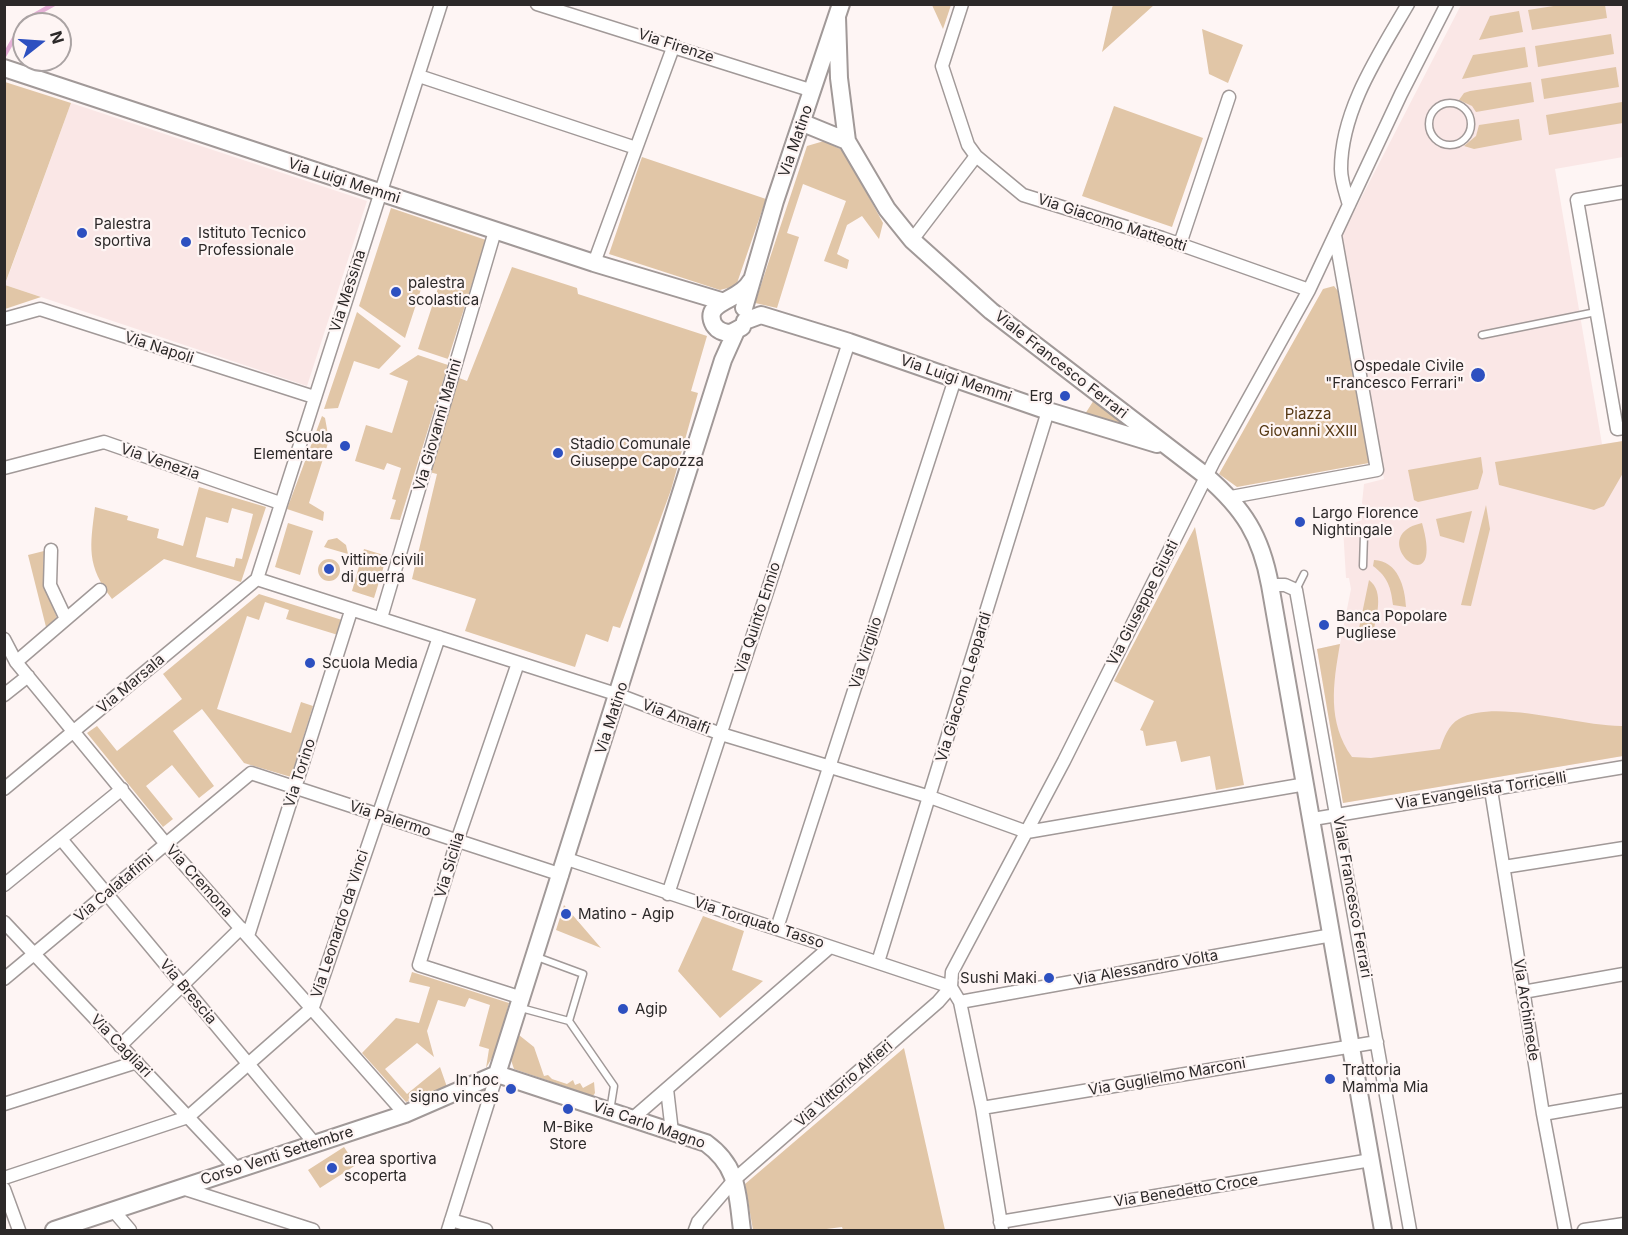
<!DOCTYPE html>
<html>
<head>
<meta charset="utf-8">
<style>
  body { margin:0 }
  #map { position:relative; width:1628px; height:1235px; overflow:hidden; background:#fef5f4; font-family:Inter,sans-serif }
  canvas { display:block }
  .frame { position:absolute; inset:0; border:6px solid #2c2929; pointer-events:none }
  .north { position:absolute; left:12px; top:12px; width:60px; height:60px; box-sizing:border-box; background:#fef5f4; border:2px solid #aaa3a3; border-radius:50%; rotate:73deg; font-size:16px; font-weight:700; line-height:24px; text-align:center; color:#2c2929 }
  .north::after { content:''; display:block; margin:auto; width:21px; height:27px; background:#2d50c0; clip-path:polygon(50% 0,100% 100%,50% 72%,0 100%) }
</style>
</head>
<body>
<div id="map">
<canvas width="1628" height="1235"></canvas>
<div class="frame"></div>
<div class="north">N</div>
</div>
<script>
const ctx = document.querySelector('canvas').getContext('2d');
ctx.lineJoin = 'round';
function paint(path, color) { ctx.fillStyle = color; ctx.fill(path, 'evenodd'); }
function strokePath(path, color, width, dash) { ctx.strokeStyle = color; ctx.lineWidth = width; ctx.lineCap = dash ? 'butt' : 'round'; ctx.setLineDash(dash || []); ctx.stroke(path); }
function label(font, color, halo, rows, align = 'center') {
  ctx.font = font + ' Inter,sans-serif'; ctx.lineWidth = 4.5; ctx.setLineDash([]); ctx.textBaseline = 'middle'; ctx.strokeStyle = halo; ctx.fillStyle = color; for (const [text, x, y, turn = 0] of rows) {
    ctx.save(); ctx.translate(x, y); ctx.rotate((+turn || 0) * Math.PI / 180); ctx.textAlign = isNaN(turn) ? turn : align; if (halo) ctx.strokeText(text, 0, 0); ctx.fillText(text, 0, 0); ctx.restore();
  }
}
paint(new Path2D(`
  M1461 5H1623V157L1555 169 1602 444 1623 441V756L1343 803 1317 649 1340 644 1351 589 1349 578H1346L1343 528 1350 527 1351 524 1362 520V516L1366 514 1362 503 1364 484 1384 479 1341 237Z
  M71 103 367 201 307 386 5 285Z`), '#fae7e6');
paint(new Path2D(`
  M932 5H951L943 29Z
  M1113 5H1154L1102 52 1112 8Z
  M1560 5H1605L1607 18 1532 30 1528 10Z
  M1519 11 1523 32 1479 40 1490 16Z
  M1202 29 1243 45 1228 83 1209 74Z
  M1611 34 1614 54 1538 67 1535 46Z
  M1525 47 1528 67 1462 79 1473 55Z
  M1616 67 1619 87 1544 99 1541 79Z
  M5 82 71 103 5 284 4 82Z
  M1531 82 1534 102 1476 112 1472 106 1459 100 1464 93 1470 91Z
  M1622 102 1623 123 1549 135 1546 115Z
  M1114 106 1203 138 1172 227 1082 196Z
  M1519 119 1522 140 1474 149 1464 146 1476 136 1479 125Z
  M824 141 844 151 883 223 879 239 862 216 847 225 837 254 849 260 847 269 824 261 846 201 803 184 787 233 799 237 777 308 755 303 807 146Z
  M642 157 766 199 736 286 720 290 609 254Z
  M391 208 486 240 448 359 418 349 440 282 425 277 405 338 359 306Z
  M512 267 577 288 578 294 707 336 691 391 698 393 671 490 620 628 613 626 608 642 586 634 575 667 465 631 476 599 412 579 437 474 429 472 459 378 467 381Z
  M5 285 41 297 5 309Z
  M1334 286 1338 291 1369 463 1237 487 1219 474 1323 289Z
  M357 312 401 346 379 369 354 361 338 408 324 409Z
  M418 355 448 365 400 520 390 519 396 500 392 499 401 468 387 463 384 470 355 461 366 425 392 433 408 381 389 374Z
  M1094 400 1122 421 1120 425 1085 414Z
  M322 416 325 418 329 440 309 503 324 512 323 521 287 509Z
  M1623 441V473L1604 506 1594 510 1499 485 1495 462Z
  M1481 457 1483 472 1478 489 1418 502 1414 500 1408 470Z
  M199 487 266 507 241 582 164 559 112 599C86 565 90 547 95 507L128 516 127 520 159 529 157 538 183 546ZM232 508 253 514 242 559 236 558 234 567 196 557 206 517 228 523Z
  M1486 505 1490 529 1471 606 1461 605Z
  M1472 511 1464 543 1440 536 1436 519Z
  M288 523 313 531 300 575 275 567Z
  M1422 523C1447 610 1360 537 1422 523Z
  M1195 527 1244 785 1216 790 1210 756 1181 762 1176 741 1146 746 1143 731 1140 730 1154 701 1114 681Z
  M337 538 346 545 348 554 324 547 328 540Z
  M364 549 387 556 374 598 352 591Z
  M44 551 43 579 57 618 46 627 28 555Z
  M318 570a11 11 0 1 1 22 0a11 11 0 1 1-22 0Z
  M1374 560C1398 561 1405 587 1406 607L1393 605C1391 588 1388 577 1373 566Z
  M1369 580C1385 592 1376 617 1373 634L1358 633Z
  M259 594 342 620 338 635 286 619 289 610 265 602 259 620 247 616 217 709 291 733 301 702 313 706 291 777 244 763 202 709 173 731 214 786 199 798 172 765 146 786 173 819 163 827 87 733 97 726 117 751 182 699 163 674Z
  M1340 644C1333 684 1327 722 1352 757L1371 758 1440 749C1444 738 1448 725 1459 719 1496 698 1580 727 1623 726V756L1343 803 1317 649Z
  M564 905 601 948 556 930Z
  M703 916 744 931 732 970 763 981 720 1018 678 971Z
  M412 972 509 1003 496 1051 486 1068 489 1049 479 1046 490 1005 469 998 465 1007 438 1000 427 1031 434 1057 417 1043 385 1069 407 1094 440 1067 447 1087 406 1102 362 1053 396 1018 419 1023 430 987 409 982Z
  M519 1035 534 1047 544 1076 548 1075 552 1079 567 1084 573 1080 575 1085 580 1083 583 1088 594 1082 595 1093 593 1096 514 1069 511 1060Z
  M904 1048 945 1230H843L842 1227 819 1230H753L745 1184Z
  M344 1147 356 1165 320 1188 308 1170Z`), '#e1c6a7');
strokePath(new Path2D(`
  M4 56 24 21 54 4`), '#e5b0d6', 4.5);
const lane = new Path2D(`
  M1429 124a21 21 0 1 1 42 0a21 21 0 1 1-42 0Z
  M1482 335 1596 312
  M1363 566 1364 535
  M1296 590 1304 574
  M537 957 583 974 569 1021 614 1086 610 1111
  M521 1008 569 1021`);
const street = new Path2D(`
  M537 4 813 91
  M962 4 942 66 968 145 976 156 1023 195 1162 238 1309 290
  M419 76 636 148
  M1624 192 1577 200 1617 429 1624 428
  M1349 205C1346 194 1341 181 1341 169 1341 110 1379 54 1408 4
  M912 240 976 156
  M1180 244 1229 97
  M594 263 674 45
  M4 319 40 309 314 397
  M4 468 104 442 280 503
  M1231 497 1377 470 1335 235
  M51 550 50 585 66 619
  M257 579 619 695 721 734 930 797 1027 832 1306 784
  M257 579 441 4
  M1270 585H1285L1296 590 1410 1230
  M381 618 495 231
  M4 639 16 662 166 844 405 1114
  M16 662 100 590
  M518 663 457 841 419 965 522 998
  M4 695 28 676
  M4 789 257 579
  M1491 790 1543 1114 1565 1230
  M1313 819 1624 767
  M61 839 315 1144
  M567 859 951 987 938 1002 735 1179 698 1222 695 1230
  M1504 867 1624 848
  M4 885 122 789
  M668 894 849 342
  M4 922 237 1169
  M777 928 955 379
  M248 936 351 611
  M878 962 1048 411
  M4 979 251 773 562 875
  M1523 992 1624 974
  M960 1002 1332 935
  M120 1046 241 928
  M667 1089 672 1132
  M4 1104 137 1062
  M982 1108 1377 1042
  M1543 1114 1624 1100
  M632 1119 830 947
  M4 1178 188 1117 313 1007 439 637
  M182 1188 313 1230
  M4 1189 19 1230
  M113 1210 130 1230
  M451 1220 486 1230
  M1000 1222 1371 1160
  M448 1230 497 1074
  M1002 1230 982 1108 960 1002 951 987 952 972 1064 761 1214 461 1309 290 1401 94 1447 4
  M1584 1230 1624 1224`);
const secondary = new Path2D(`
  M837 17 839 78 847 141 887 209 912 240 991 311 1206 476C1244 509 1261 536 1270 585L1383 1230
  M4 68 594 263 721 301
  M803 123 847 141
  M744 308 775 201 841 4
  M745 321 761 315 849 342 1048 411 1157 444
  M742 327 731 333C724 333 718 331 714 325 701 301 741 301 750 282
  M497 1074 723 360 736 331
  M497 1074 706 1143C739 1167 737 1193 742 1230
  M54 1230 405 1114 497 1074`);
strokePath(lane, '#a19998', 9);
strokePath(street, '#a19998', 15);
strokePath(secondary, '#a19998', 20);
strokePath(lane, '#fff', 6);
strokePath(street, '#fff', 12);
strokePath(secondary, '#fff', 16);
for (const [x, y, r, color] of [
  [82,233,6,"#2d50c0"],
  [186,242,6,"#2d50c0"],
  [396,292,6,"#2d50c0"],
  [1478,375,8,"#2d50c0"],
  [1065,396,6,"#2d50c0"],
  [345,446,6,"#2d50c0"],
  [558,453,6,"#2d50c0"],
  [1300,522,6,"#2d50c0"],
  [329,569,6,"#2d50c0"],
  [1324,625,6,"#2d50c0"],
  [310,663,6,"#2d50c0"],
  [566,914,6,"#2d50c0"],
  [1049,978,6,"#2d50c0"],
  [623,1009,6,"#2d50c0"],
  [1330,1079,6,"#2d50c0"],
  [511,1089,6,"#2d50c0"],
  [568,1109,6,"#2d50c0"],
  [332,1168,6,"#2d50c0"]
]) { const dot = new Path2D(); dot.arc(x, y, r, 0, 2 * Math.PI); ctx.fillStyle = color; ctx.fill(dot); strokePath(dot, '#fef5f4', 2); }
label('15px', '#2c2929', '#fef5f4', [
  ["Via Firenze",676,46,18],
  ["Via Matino",796,141,-71],
  ["Via Luigi Memmi",344,181,18],
  ["Via Giacomo Matteotti",1112,223,18],
  ["Via Messina",348,291,-72],
  ["Via Napoli",159,348,18],
  ["Viale Francesco Ferrari",1061,365,38],
  ["Via Luigi Memmi",956,379,19],
  ["Via Giovanni Marini",438,425,-74],
  ["Via Venezia",160,462,19],
  ["Via Giuseppe Giusti",1143,603,-63],
  ["Via Quinto Ennio",758,618,-72],
  ["Via Virgilio",866,653,-72],
  ["Via Marsala",131,684,-40],
  ["Via Giacomo Leopardi",964,687,-73],
  ["Via Amalfi",676,717,21],
  ["Via Matino",612,718,-72],
  ["Via Torino",300,773,-72],
  ["Via Evangelista Torricelli",1481,791,-9],
  ["Via Palermo",390,819,18],
  ["Via Sicilia",450,865,-73],
  ["Via Cremona",199,881,48],
  ["Via Calatafimi",114,888,-40],
  ["Viale Francesco Ferrari",1352,897,80],
  ["Via Torquato Tasso",759,923,18],
  ["Via Leonardo da Vinci",340,924,-72],
  ["Via Alessandro Volta",1146,968,-10],
  ["Via Brescia",188,992,50],
  ["Via Archimede",1526,1010,81],
  ["Via Cagliari",121,1046,46],
  ["Via Guglielmo Marconi",1167,1077,-10],
  ["Via Vittorio Alfieri",844,1084,-41],
  ["Via Carlo Magno",649,1125,19],
  ["Corso Venti Settembre",277,1156,-18],
  ["Via Benedetto Croce",1186,1191,-9]
]);
label('15px', '#2c2929', '#fef5f4', [
  ["Palestra",94,224],
  ["sportiva",94,241],
  ["Istituto Tecnico",198,233],
  ["Professionale",198,250],
  ["palestra",408,283],
  ["scolastica",408,300],
  ["Ospedale Civile",1464,366,"right"],
  ["\"Francesco Ferrari\"",1464,383,"right"],
  ["Erg",1053,396,"right"],
  ["Scuola",333,437,"right"],
  ["Elementare",333,454,"right"],
  ["Stadio Comunale",570,444],
  ["Giuseppe Capozza",570,461],
  ["Largo Florence",1312,513],
  ["Nightingale",1312,530],
  ["vittime civili",341,560],
  ["di guerra",341,577],
  ["Banca Popolare",1336,616],
  ["Pugliese",1336,633],
  ["Scuola Media",322,663],
  ["Matino - Agip",578,914],
  ["Sushi Maki",1037,978,"right"],
  ["Agip",635,1009],
  ["Trattoria",1342,1070],
  ["Mamma Mia",1342,1087],
  ["In hoc",499,1080,"right"],
  ["signo vinces",499,1097,"right"],
  ["M-Bike",568,1127,"center"],
  ["Store",568,1144,"center"],
  ["area sportiva",344,1159],
  ["scoperta",344,1176]
], 'left');
label('15px', '#553813', '#fef5f4', [
  ["Piazza",1308,414],
  ["Giovanni XXIII",1308,431]
]);
</script>
</body>
</html>
